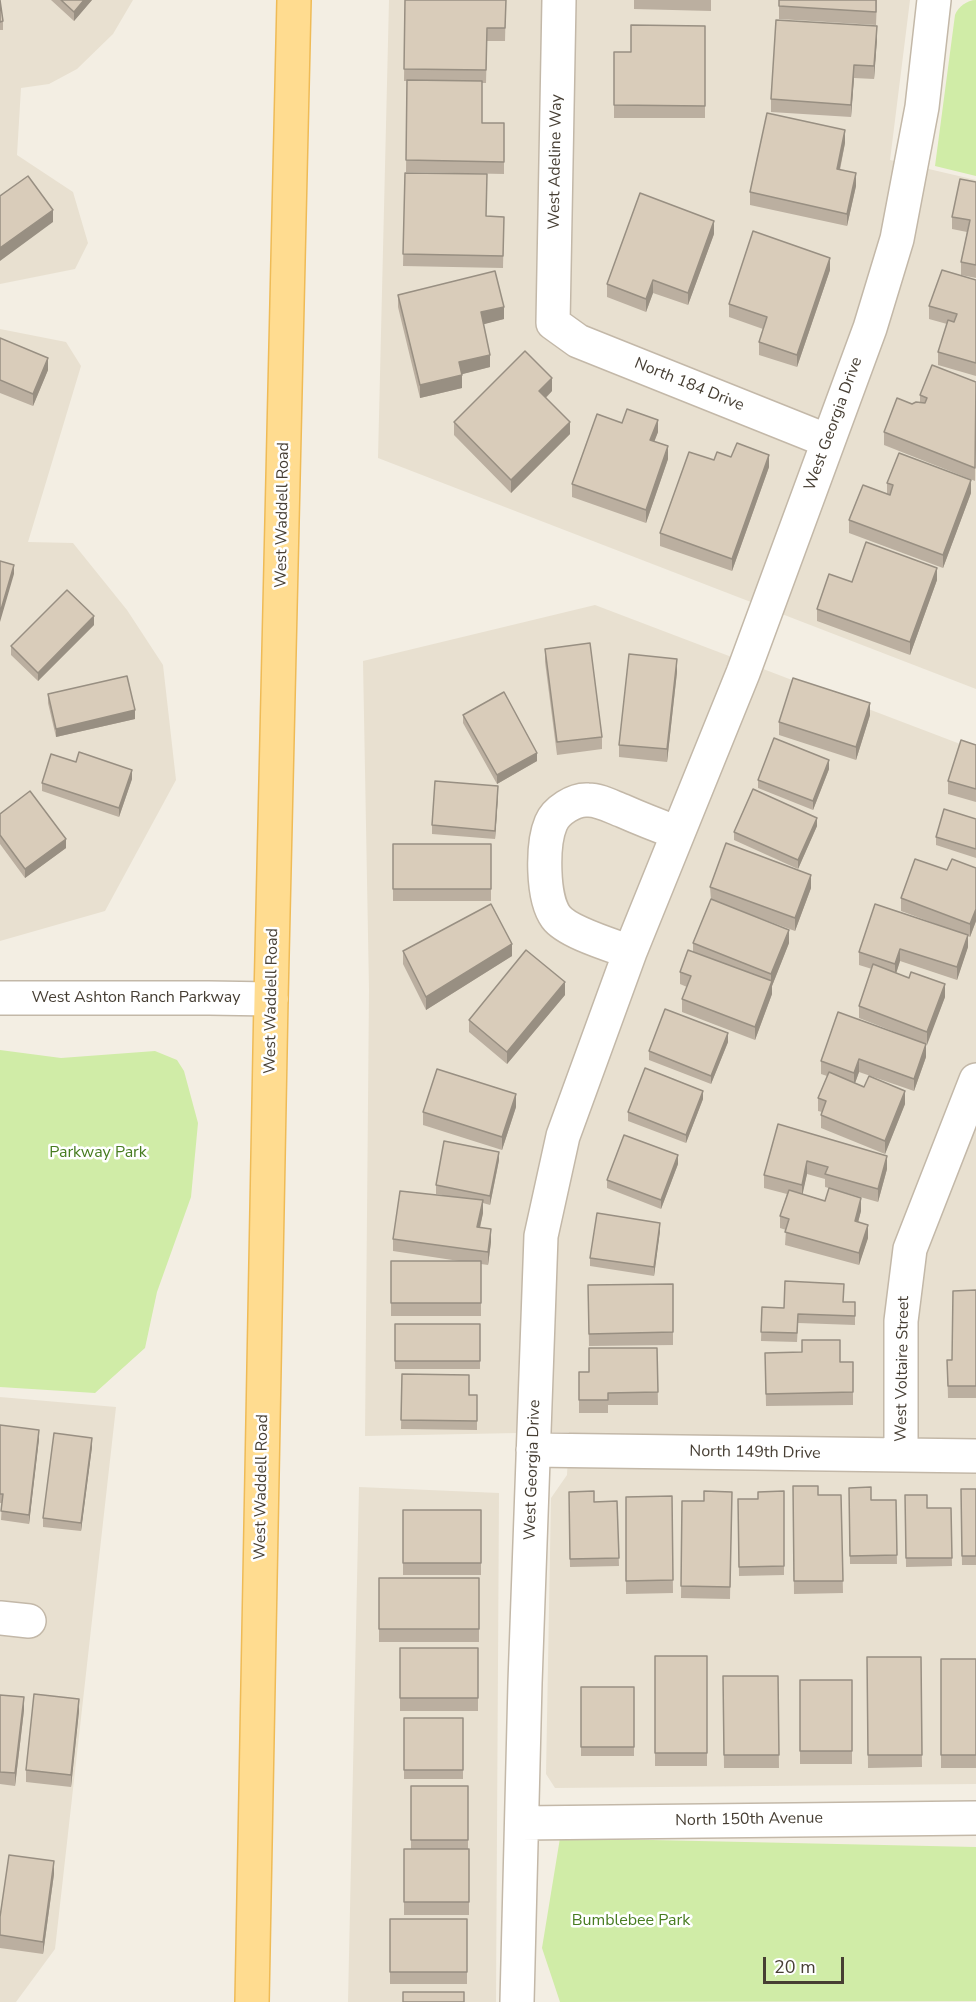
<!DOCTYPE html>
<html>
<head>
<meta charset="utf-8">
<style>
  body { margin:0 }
  #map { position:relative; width:976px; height:2002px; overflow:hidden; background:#f3eee3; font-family:"Nunito Sans",sans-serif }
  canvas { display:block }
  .scale { position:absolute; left:763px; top:1957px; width:81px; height:27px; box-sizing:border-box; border:3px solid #463e33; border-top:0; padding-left:8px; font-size:18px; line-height:21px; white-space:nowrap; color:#463e33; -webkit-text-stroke:4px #fff; paint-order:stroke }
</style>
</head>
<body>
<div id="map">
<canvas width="976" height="2002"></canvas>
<div class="scale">20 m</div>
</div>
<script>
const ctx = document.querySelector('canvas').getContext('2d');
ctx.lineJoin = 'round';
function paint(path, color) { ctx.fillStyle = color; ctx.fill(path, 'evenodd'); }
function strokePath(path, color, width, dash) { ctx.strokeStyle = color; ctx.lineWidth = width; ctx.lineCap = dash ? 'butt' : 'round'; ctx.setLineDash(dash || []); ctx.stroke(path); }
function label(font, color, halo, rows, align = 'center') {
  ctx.font = font + ' "Nunito Sans",sans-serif'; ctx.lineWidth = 5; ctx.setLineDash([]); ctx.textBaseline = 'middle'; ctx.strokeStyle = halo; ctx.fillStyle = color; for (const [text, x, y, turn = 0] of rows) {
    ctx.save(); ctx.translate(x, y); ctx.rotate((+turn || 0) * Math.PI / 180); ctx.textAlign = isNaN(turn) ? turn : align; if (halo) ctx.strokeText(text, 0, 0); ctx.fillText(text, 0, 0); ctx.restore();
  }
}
paint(new Path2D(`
  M0 0H133L113 34 77 69 49 84 21 88 17 155 73 192 88 243 75 269 0 284Z
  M389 0H910L890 160 976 180V689L378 458Z
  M0 329 66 342 81 366 28 542 73 543 127 610 163 665 176 780 105 911 0 941Z
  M595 605 976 750V1784L555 1788 546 1774 551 1498 567 1475 569 1432 365 1436 369 990 363 661Z
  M0 1397 116 1407 55 1949 16 2002H0Z
  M359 1487 499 1493 496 2002H348Z`), '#e8e0d0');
paint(new Path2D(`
  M976 0V176L935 166 955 15C958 7 967 0 976 0Z
  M0 1050 61 1058 155 1051 177 1060 184 1071 198 1123 191 1197 157 1292 145 1348 95 1393 0 1387Z
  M560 1838 976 1847V2001L560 2002 542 1948Z`), '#d0eca7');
const minor = new Path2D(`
  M559 0 553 323 578 341 828 441
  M630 952C611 945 567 932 556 917 542 898 542 844 551 823 556 811 574 799 588 800 600 800 612 807 623 811 641 819 659 826 678 833
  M0 998H209L271 999
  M533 1450 976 1456
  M901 1455V1321L910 1249 976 1080
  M0 1618 29 1621
  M522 1823 976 1818
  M517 2002 525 1683 541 1236 563 1136 630 952 743 673 870 328 897 239 922 107 934 0`);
const major = new Path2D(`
  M252 2002 271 999 294 0`);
strokePath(minor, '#c3b8a8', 36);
strokePath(major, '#efbb56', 36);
strokePath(minor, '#fff', 33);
strokePath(major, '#ffdc90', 33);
paint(new Path2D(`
  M0 0 3 21V30H0Z
  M51 0H92L74 21Z
  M405 0H506L505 41H487L486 83H482V123H504V174L406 172 407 81H404Z
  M634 0H711V11L634 9Z
  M779 0H877L876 25 779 19Z
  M705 26V118H614V52H631Z
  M877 39 874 79 854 78 851 117 771 112V99Z
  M845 143 840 170 856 186 847 226 750 205V192Z
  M405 173 487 216 504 217 503 268 403 266Z
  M976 182V278L961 275V262L967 232 952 229V217Z
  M714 234 688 305 653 293 646 312 607 297V284Z
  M830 270 797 367 759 355V342L763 329 729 317V304Z
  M976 280V376L938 365V352L947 324 929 319V306Z
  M398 295 504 319 483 324 490 367 462 374V388L420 398 398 307Z
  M0 338 48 370 33 406 0 393Z
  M976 382 975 481 884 445V432L912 404 920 402V395Z
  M552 391 546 398 570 434 511 493 454 435V422Z
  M622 423 658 432 654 441 668 459 646 523 572 497V484Z
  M731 457 769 467 732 571 660 546V533L714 460Z
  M887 483 971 493 943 568 849 533V520L887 494Z
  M937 580 910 655 817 621V609L852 582Z
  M94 625 38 681 11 655V646Z
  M545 649 602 737V749L557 755 545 662Z
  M677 672 667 762 619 757V745Z
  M48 694 135 719 56 737 48 703Z
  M463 715 537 761 497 784 463 723Z
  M870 715 856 760 779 735V722Z
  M976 745V802L948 794V781Z
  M829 769 813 810 758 788V780Z
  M132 779 119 817 42 791V783Z
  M498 795 495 839 432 834V825Z
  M0 814 66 848 25 878 0 844Z
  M976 819V858L936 845V837Z
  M817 826 798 869 734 840V832Z
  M393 844H491V901H393Z
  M976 868V921L970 937 968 936V947L957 980 900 961 896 973 945 997 926 1045V1057L914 1091 859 1072 855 1083 905 1104 885 1154 821 1128V1115L822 1112 818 1111V1098L827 1076 821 1074V1061L900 1034 859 1018V1006L872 969 859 965V952L936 924 901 911V898L947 870Z
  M710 887 811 888 795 931 741 911 789 943 772 986V994L755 1040 682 1012V999L687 987 680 984V972L693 952V943L711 900Z
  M403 951 512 956 426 1010 403 964Z
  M565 995 507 1064 469 1032V1020Z
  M728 1042 711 1084 649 1060V1051Z
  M703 1099 686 1143 628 1121V1112Z
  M516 1107 502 1150 423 1125V1112Z
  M778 1124 887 1169 878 1202 825 1187V1179L807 1174 802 1194 861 1211 858 1222 868 1238 859 1265 785 1245 786 1230 780 1228V1216L787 1194 764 1188V1175Z
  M499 1160 490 1205 483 1203V1213L480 1228 491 1242 488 1265 481 1264V1316H391V1261H459L393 1251V1239L443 1195 436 1194V1185Z
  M678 1164 661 1209 607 1188V1180Z
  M660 1231 654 1276 590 1266V1258Z
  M673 1284V1345L589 1346 588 1285Z
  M976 1290V1398H948L947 1360H952Z
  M844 1302H855V1325L798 1323 797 1342 761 1341 762 1307 784 1308Z
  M395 1324H480V1369H395Z
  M657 1348 658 1405H608V1413H579V1372H589Z
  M765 1353 840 1362H853V1405L766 1406Z
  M402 1374 469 1395H477V1430L401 1429Z
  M0 1425 39 1439 29 1524 1 1520 2 1503H0Z
  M92 1447 81 1531 43 1527V1518Z
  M793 1486 818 1495H841L843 1593 794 1594Z
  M849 1488 871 1500H896L897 1564H850Z
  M961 1489H976V1565H962Z
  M784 1491V1575L739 1576 738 1499H758Z
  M569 1492 594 1502 617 1501 619 1566 570 1567Z
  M732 1492 730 1599 681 1598 682 1501H704Z
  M905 1495 927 1508H951L952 1566 906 1567Z
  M672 1496 673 1593 626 1594V1497Z
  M403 1510H481V1575H403Z
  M379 1578H479V1642H379Z
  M400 1648H478V1711H400Z
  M655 1656H707V1766H655Z
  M867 1657H921L922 1767 868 1768Z
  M941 1659H976V1768H941Z
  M723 1676H778L779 1768H724Z
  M800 1680H852V1764H800Z
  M581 1687H634V1756H581Z
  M0 1695 24 1710 15 1786 0 1784Z
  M79 1711 71 1787 26 1782V1770Z
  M404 1718H463V1779H404Z
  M411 1786H468V1849H411Z
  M404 1849H469V1915H404Z
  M54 1874 43 1954 0 1948V1917Z
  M390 1919H467V1984H390Z`), '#bbafa0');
paint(new Path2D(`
  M84 0H92L74 21V12Z
  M877 26V39L874 79V66Z
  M854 65V78L851 117V105Z
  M845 130V143L837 182V169Z
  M856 173V186L847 226V214Z
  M53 210V222L0 261V248Z
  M714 221V234L688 305V293Z
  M830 258V270L797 367V355Z
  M653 280V293L646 312V299Z
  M504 307V319L481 325V312Z
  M490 355V367L459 375V362Z
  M48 358V370L33 406V394Z
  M462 375V388L420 398V385Z
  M552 378V391L539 404V391Z
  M658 420V432L650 453V440Z
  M570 422V434L511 493V480Z
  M668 446V459L646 523V510Z
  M769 455V467L732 571V559Z
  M971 480V493L943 568V555Z
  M14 565V574L0 622V613Z
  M937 568V580L910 655V642Z
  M94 616V625L38 681V673Z
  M677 659V672L667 762V749Z
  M870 703V715L856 760V747Z
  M135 710V719L56 737V729Z
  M537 753V761L497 784V775Z
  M829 760V769L813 810V801Z
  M132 770V779L119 817V808Z
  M498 786V795L495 839V831Z
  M817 818V826L798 869V860Z
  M66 839V848L25 878V869Z
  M811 875V888L795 931V918Z
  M976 909V921L970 937V924Z
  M789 930V943L772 986V994L755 1040V1027L771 983V974Z
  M968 935V947L957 980V967Z
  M512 944V956L426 1010V997Z
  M900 949V961L895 977V964Z
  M565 982V995L507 1064V1052Z
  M945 984V997L927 1045V1032Z
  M728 1033V1042L711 1084V1076Z
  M926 1044V1057L914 1091V1079Z
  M859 1059V1072L854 1086V1073Z
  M703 1091V1099L686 1143V1135Z
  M905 1091V1104L885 1154V1141Z
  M516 1094V1107L502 1150V1137Z
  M499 1152V1160L490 1205V1196Z
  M678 1155V1164L661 1209V1200Z
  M887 1156V1169L878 1202V1189Z
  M807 1161V1174L802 1197V1185Z
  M861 1198V1211L855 1234V1221Z
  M483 1200V1213L477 1240V1227Z
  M660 1223V1231L654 1276V1267Z
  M868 1225V1238L859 1265V1253Z
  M491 1229V1242L488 1265V1252Z
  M39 1430V1439L29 1524V1515Z
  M92 1438V1447L81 1531V1523Z
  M24 1697V1710L15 1786V1773Z
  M79 1699V1711L71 1787V1775Z
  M54 1861V1874L43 1954V1942Z`), '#988f82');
const building = new Path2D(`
  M0 0 3 21 0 22Z
  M61 0H84L74 12Z
  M405 0H506L505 28H487L486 70 404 69Z
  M779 0H876V12L779 6Z
  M776 20 877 26 874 66 854 65 851 105 771 99Z
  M631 25 705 26V106L614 105V52H631Z
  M407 80 482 81V123H504V162L406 160Z
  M767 113 845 130 837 169 856 173 847 214 750 192Z
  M405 173 487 174 486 216 504 217 503 256 403 254Z
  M28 176 53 210 0 248V196Z
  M960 179 976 182V265L961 262 970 220 952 217Z
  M640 193 714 221 688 293 653 280 646 299 607 284Z
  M753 231 830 258 797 355 759 342 767 317 729 304Z
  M942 270 976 280V363L938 352 948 320 954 322 957 314 929 306Z
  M495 271 504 307 481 312 490 355 459 362 462 375 420 385 398 295Z
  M0 338 48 358 33 394 0 380Z
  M525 351 552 378 539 391 570 422 511 480 454 422Z
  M932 365 976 382 975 468 884 432 897 398 912 404 916 402 925 403 927 398 920 395Z
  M627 409 658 420 650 440 668 446 646 510 572 484 597 414 622 423Z
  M737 443 769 455 732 559 660 533 689 452 714 460 717 452 731 457Z
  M899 453 971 480 943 555 849 520 863 485 890 495 893 485 887 483Z
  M866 542 937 568 910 642 817 609 829 574 852 582Z
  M0 561 14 565 0 613Z
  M67 590 94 616 38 673 11 646Z
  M590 643 602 737 557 742 545 649Z
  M629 654 677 659 667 749 619 745Z
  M127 676 135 710 56 729 48 694Z
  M793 678 870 703 856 747 779 722Z
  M504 692 537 753 497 775 463 715Z
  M774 738 829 760 813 801 758 780Z
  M961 740 976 745V789L948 781Z
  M79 752 132 770 119 808 42 783 51 754 76 762Z
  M435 781 498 786 495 831 432 825Z
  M753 789 817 818 798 860 734 832Z
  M30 791 66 839 25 869 0 835V814Z
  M944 809 976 819V849L936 837Z
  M726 843 811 875 795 918 710 887Z
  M393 844H491V889H393Z
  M915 859 947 870 952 859 976 868V909L970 924 901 898Z
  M711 899 789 930 771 974 693 943Z
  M491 904 512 944 426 997 403 951Z
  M875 904 968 935 957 967 900 949 895 964 859 952Z
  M526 950 565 982 507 1052 469 1020Z
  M688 950 772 981 755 1027 682 999 691 976 680 972Z
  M873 964 909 978 911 972 945 984 927 1032 859 1006Z
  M665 1009 728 1033 711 1076 649 1051Z
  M838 1012 926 1044 914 1079 859 1059 854 1073 821 1061Z
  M645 1068 703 1091 686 1135 628 1112Z
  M437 1069 516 1094 502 1137 423 1112Z
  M829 1072 864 1087 869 1076 905 1091 885 1141 821 1115 826 1101 818 1098Z
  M778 1124 887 1156 878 1189 825 1174 828 1167 807 1161 802 1185 764 1175Z
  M624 1135 678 1155 661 1200 607 1180Z
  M444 1141 499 1152 490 1196 436 1185Z
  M829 1188 861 1198 855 1221 868 1225 859 1253 785 1232 789 1219 780 1216 789 1190 825 1201Z
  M400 1191 483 1200 477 1227 491 1229 488 1252 393 1239Z
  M597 1213 660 1223 654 1267 590 1258Z
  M391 1261H481V1303H391Z
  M785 1281 844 1284 843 1302H855V1316L798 1314 797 1333 761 1332 762 1307 784 1308Z
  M673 1284V1332L589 1334 588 1285Z
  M976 1290V1386H948L947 1360H952L953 1291Z
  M395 1324H480V1361H395Z
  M802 1340H840V1362H853V1392L766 1394 765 1353 802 1352Z
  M589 1348H657L658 1392 608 1393V1400H579V1372H589Z
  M402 1374 469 1375V1395H477V1421L401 1420Z
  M0 1425 39 1430 29 1515 1 1511 3 1494H0Z
  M54 1433 92 1438 81 1523 43 1518Z
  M793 1486H818V1495H841L843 1581H794Z
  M871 1487V1500H896L897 1555 850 1556 849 1488Z
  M961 1489H976V1556H962Z
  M594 1491V1502L617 1501 619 1558 570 1559 569 1492Z
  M704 1491 732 1492 730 1587 681 1586 682 1501H704Z
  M784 1491V1566L739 1567 738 1499H758V1492Z
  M905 1495H927V1508H951L952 1558H906Z
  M672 1496 673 1580 626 1581V1497Z
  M403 1510H481V1563H403Z
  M379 1578H479V1629H379Z
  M400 1648H478V1698H400Z
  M655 1656H707V1753H655Z
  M867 1657H921L922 1755H868Z
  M941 1659H976V1755H941Z
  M723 1676H778L779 1755H724Z
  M800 1680H852V1751H800Z
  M581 1687H634V1747H581Z
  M34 1694 79 1699 71 1775 26 1770Z
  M0 1695 24 1697 15 1773 0 1772Z
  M404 1718H463V1770H404Z
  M411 1786H468V1840H411Z
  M404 1849H469V1902H404Z
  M9 1855 54 1861 43 1942 0 1935V1917Z
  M390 1919H467V1972H390Z
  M403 1992H464V2002H403Z`);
paint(building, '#d9ccba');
strokePath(building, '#988f82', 1.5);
label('16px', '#463e33', '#fff', [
  ["West Adeline Way",556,162,-89],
  ["North 184 Drive",689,385,22],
  ["West Georgia Drive",834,424,-70],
  ["West Waddell Road",283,515,-89],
  ["West Ashton Ranch Parkway",136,998],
  ["West Waddell Road",272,1001,-89],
  ["West Voltaire Street",903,1369,-89],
  ["North 149th Drive",755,1453,1],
  ["West Georgia Drive",533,1470,-88],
  ["West Waddell Road",262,1487,-89],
  ["North 150th Avenue",749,1820,-1]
]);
label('16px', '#477c21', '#fff', [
  ["Parkway Park",98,1153],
  ["Bumblebee Park",631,1921]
]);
</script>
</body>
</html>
